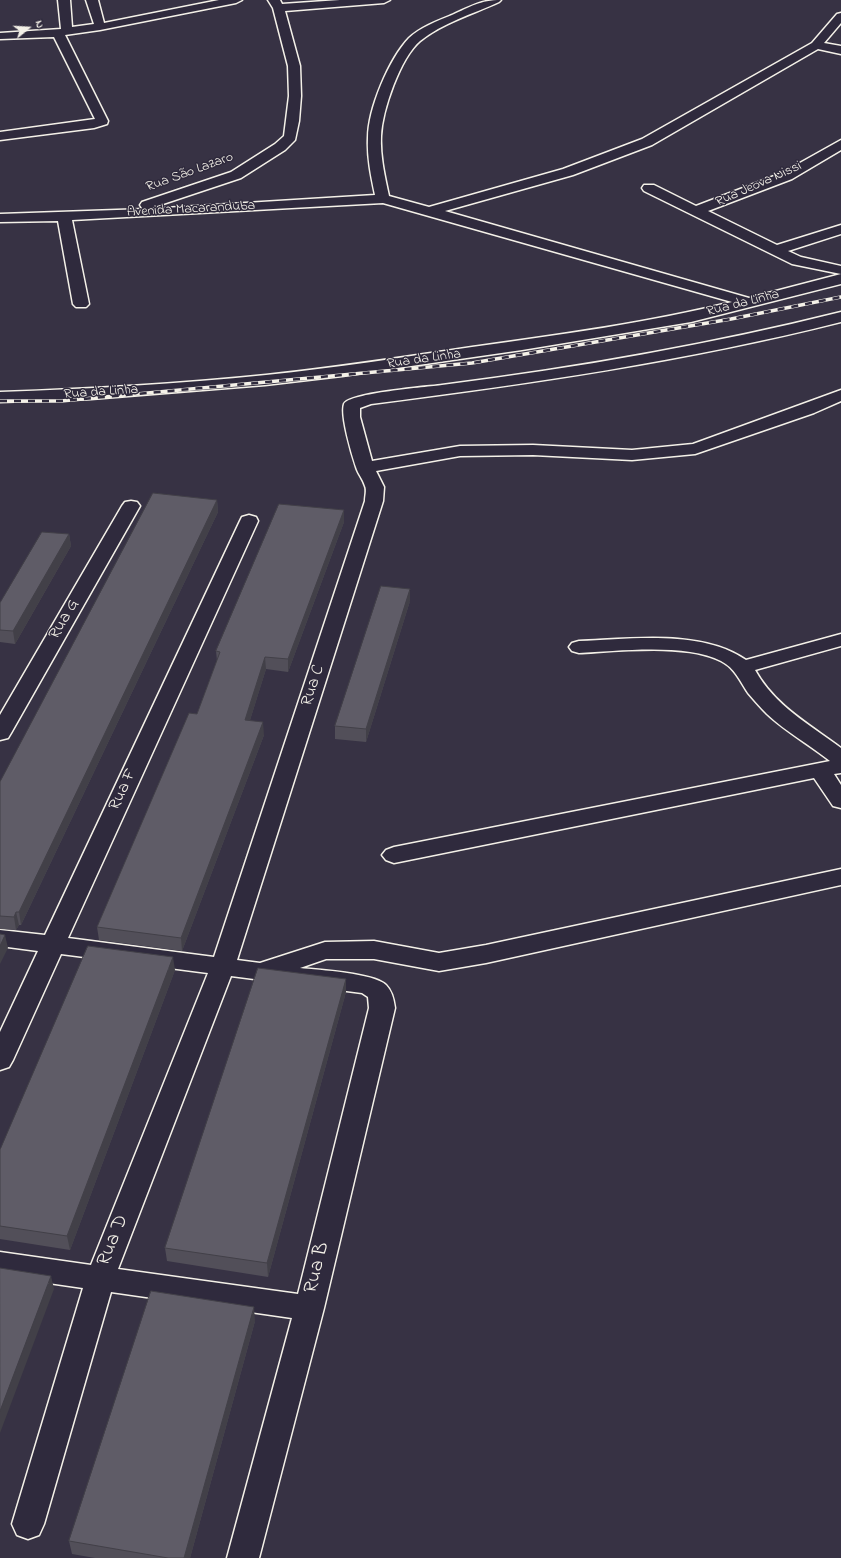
<!DOCTYPE html>
<html>
<head>
<meta charset="utf-8">
<style>
  body { margin:0 }
  #map { position:relative; width:841px; height:1558px; overflow:hidden; background:#373244; font-family:"Indie Flower",sans-serif }
  canvas { display:block }
  .north { position:absolute; left:8px; top:8px; width:40px; height:40px; -webkit-text-stroke:3px #2f2a3d; paint-order:stroke; rotate:72deg; font-size:11px; font-weight:700; line-height:16px; text-align:center; color:#f4f1e8 }
  .north::after { content:''; display:block; margin:auto; width:14px; height:18px; background:#f4f1e8; clip-path:polygon(50% 0,100% 100%,50% 72%,0 100%) }
</style>
</head>
<body>
<div id="map">
<canvas width="841" height="1558"></canvas>
<div class="north">N</div>
</div>
<script>
const ctx = document.querySelector('canvas').getContext('2d');
ctx.lineJoin = 'round';
function strokePath(path, color, width, dash) { ctx.strokeStyle = color; ctx.lineWidth = width; ctx.lineCap = dash ? 'butt' : 'round'; ctx.setLineDash(dash || []); ctx.stroke(path); }
function paint(path, color) { ctx.fillStyle = color; ctx.fill(path, 'evenodd'); }
function label(font, color, halo, rows, align = 'center') {
  ctx.font = font + ' "Indie Flower",sans-serif'; ctx.lineWidth = 3; ctx.setLineDash([]); ctx.textBaseline = 'middle'; ctx.strokeStyle = halo; ctx.fillStyle = color; for (const [text, x, y, turn = 0] of rows) {
    ctx.save(); ctx.translate(x, y); ctx.rotate((+turn || 0) * Math.PI / 180); ctx.textAlign = isNaN(turn) ? turn : align; if (halo) ctx.strokeText(text, 0, 0); ctx.fillText(text, 0, 0); ctx.restore();
  }
}
const minor = new Path2D(`
  M58 0H70L72 27 94 24 86 0H98L104 23 219 0H242L236 3 100 30 65 35 108 121 107 124 94 128 0 140V132L95 119 54 37 0 39V33L61 29Z
  M268 0H280L282 4 340 0H390L384 3 285 11 300 66 301 96 299 121 295 140 285 150 241 178 148 209 375 195C371 176 367 157 368 138 368 109 389 59 409 38 421 27 437 21 452 15 470 7 480 0 501 0L499 2C473 14 442 23 420 41 400 58 382 111 381 136 380 156 385 177 389 196L429 207 563 169 642 139 812 43 837 14 841 13V23L824 43 841 46V54L818 49 652 145 573 175 445 211 749 298 841 274V284L691 322 522 350 342 376 265 385 91 399 0 402V392C89 389 178 384 266 375 335 368 404 357 472 347 559 335 647 323 732 302L383 203 72 220 89 304 86 307H76L73 304 58 221 0 222V214L146 209 142 208 140 205 142 202 231 172 275 144 284 136 289 96 288 66 273 8Z
  M841 140V150L792 179 708 211 777 245 841 225V234L788 251 801 257 841 266V274L792 264 644 191 642 188 644 185H654L696 206 782 173Z
  M841 312V322C686 361 529 384 371 404L360 408V417L372 461 460 446 533 445 632 450 693 444 841 390V401L814 413 695 454 632 460 533 455 460 456 376 471 384 487 383 501 237 960 260 963 325 942 374 941 439 953 486 945 841 869V885L486 963 439 971 374 959H326L300 968C319 970 374 973 386 985 392 991 394 1000 395 1008L324 1308 259 1558H227L292 1318 111 1292 44 1524 39 1535 28 1539 17 1535 12 1524 83 1288 0 1276V1252L91 1265 208 973 61 954 13 1060 9 1067 0 1070V1032L38 951 0 946V930L45 935 240 521 242 517 249 515 256 517 258 521 68 938 214 957 365 501C365 496 367 490 365 486 363 479 358 474 356 467 352 455 340 415 344 404 349 393 427 387 442 385 576 368 709 345 841 312ZM231 976 362 993 368 997 369 1008 298 1294 118 1269Z
  M131 501 137 502 140 506 11 733 8 738 0 740V715L122 506 125 502Z
  M841 634V646L755 670C775 706 809 724 841 748V773L834 774 841 785V808L833 806 814 778 394 863 386 860 382 855 386 850 394 847 830 761C810 745 786 732 767 714 760 707 754 700 748 693 740 681 735 668 721 661 688 643 617 651 579 653L572 651 569 647 572 643 579 641C630 639 702 629 746 660Z`);
strokePath(minor, '#f4f1e8', 3);
paint(minor, '#2f2a3d');
const rail = new Path2D(`
  M0 401H61L472 363 731 319 841 297`);
strokePath(rail, '#f4f1e8', 3.5);
strokePath(rail, '#2f2a3d', 2.5, [7]);
paint(new Path2D(`
  M217 500 218 512 21 925H19L16 930 0 929V782Z
  M344 510V522L288 672 266 669 250 720 264 735 182 951 99 940 97 927 197 714 217 661 216 651Z
  M69 534 71 546 15 644 0 642V603Z
  M410 601 366 742 335 739V726Z
  M175 970 70 1250 0 1239V1150Z
  M346 992 268 1277 167 1261 165 1248Z
  M255 1321 190 1558H95L72 1554 69 1541Z`), '#524f59');
paint(new Path2D(`
  M217 500 218 512 21 925 19 912Z
  M344 510V522L288 672V659Z
  M69 534 71 546 15 644 13 631Z
  M410 589V601L366 742V729Z
  M265 657 266 669 246 733 245 720Z
  M263 722 264 735 182 951 181 938Z
  M16 912 19 925 16 930 14 917Z
  M5 935 8 948 0 964V946Z
  M173 957 175 970 70 1250 67 1236Z
  M346 979V992L268 1277 267 1263Z
  M51 1276 54 1289 0 1433V1411Z
  M254 1307 255 1321 190 1558H184Z`), '#424048');
const building = new Path2D(`
  M153 493 217 500 19 912H16L14 917 0 916V782Z
  M279 504 344 510 288 659 265 657 245 720 263 722 181 938 97 927 189 713 197 714 220 652 216 651Z
  M42 532 69 534 13 631 0 630V603Z
  M381 586 410 589 366 729 335 726Z
  M0 934 5 935 0 946Z
  M88 946 173 957 67 1236 0 1226V1150Z
  M258 968 346 979 267 1263 165 1248Z
  M0 1268 51 1276 0 1411Z
  M151 1291 254 1307 184 1558H168L69 1541Z`);
paint(building, '#5f5c67');
strokePath(building, '#424048', 1);
label('14px', '#f4f1e8', '#2f2a3d', [
  ["Rua São Lazaro",190,173,-20],
  ["Rua Jeova Nissi",759,185,-24],
  ["Avenida Macaranduba",191,210,-3],
  ["Rua da Linha",743,304,-14],
  ["Rua da Linha",424,360,-8],
  ["Rua da Linha",101,393,-4]
]);
label('17px', '#f4f1e8', '#2f2a3d', [
  ["Rua G",65,620,-60],
  ["Rua C",314,686,-72],
  ["Rua F",124,790,-65]
]);
label('20px', '#f4f1e8', '#2f2a3d', [
  ["Rua D",114,1241,-68],
  ["Rua B",318,1268,-76]
]);
</script>
</body>
</html>
